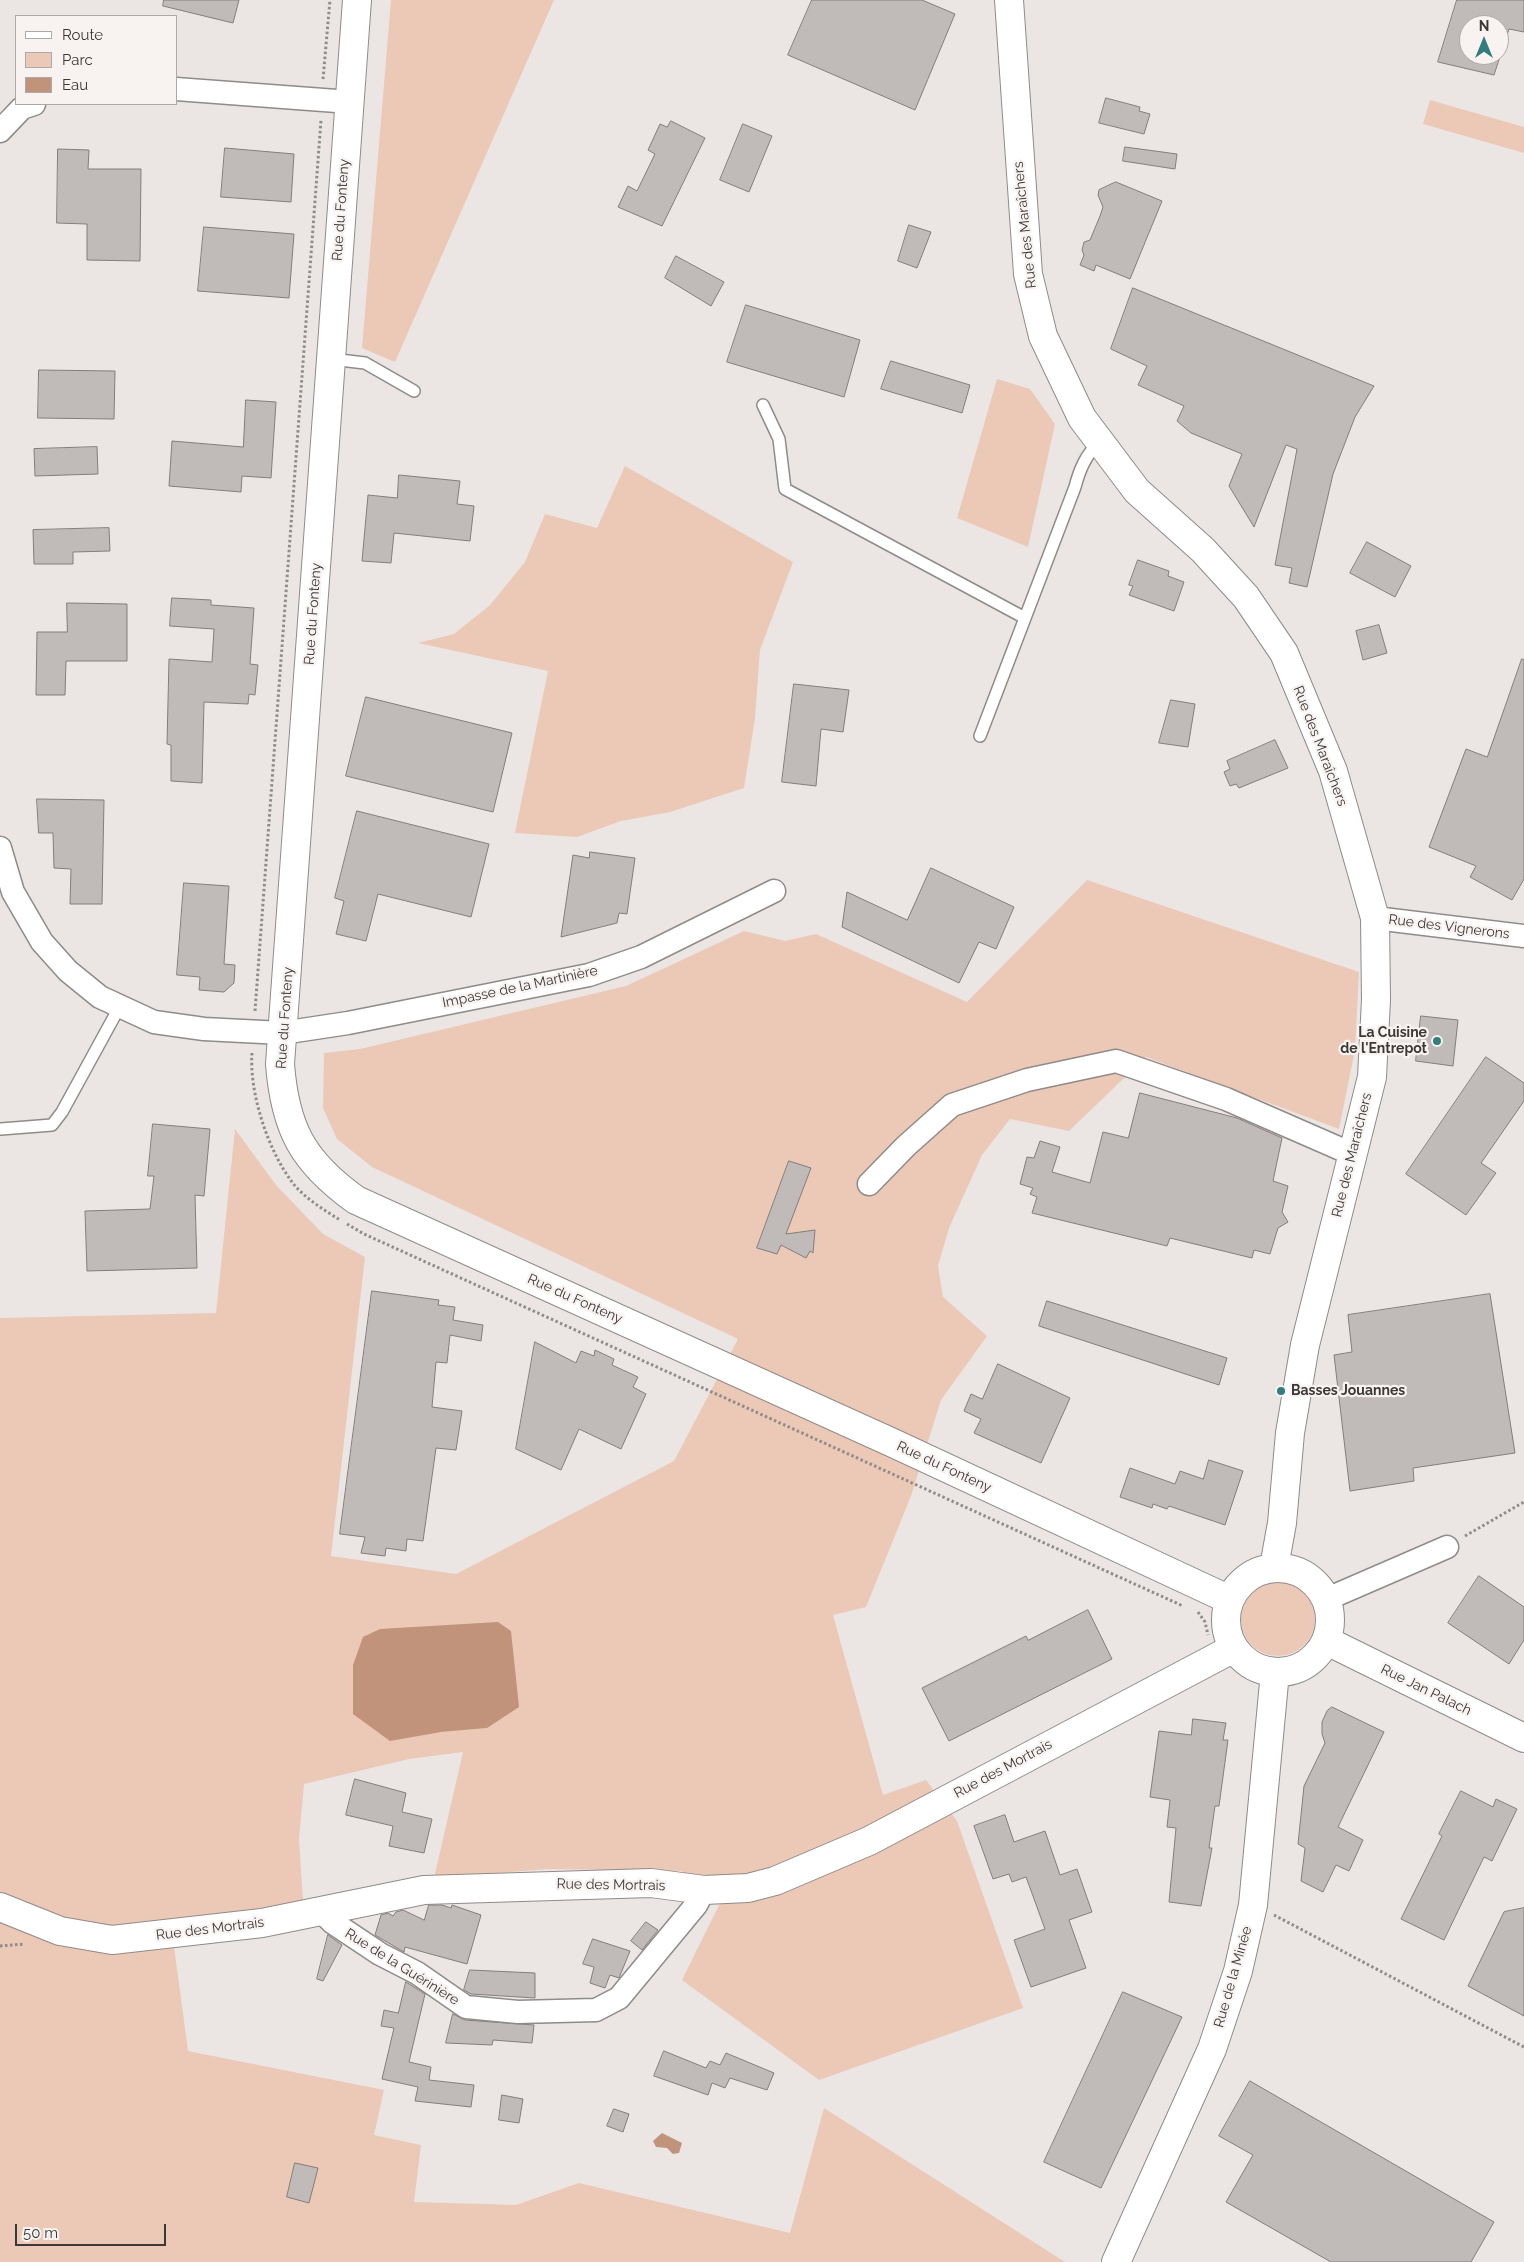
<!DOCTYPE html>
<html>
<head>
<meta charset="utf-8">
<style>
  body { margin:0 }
  #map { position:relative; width:1524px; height:2262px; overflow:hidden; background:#ebe6e4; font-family:Raleway,sans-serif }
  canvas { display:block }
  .legend { position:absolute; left:15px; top:15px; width:162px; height:90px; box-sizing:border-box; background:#f8f3f1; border:1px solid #aca9a7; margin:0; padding:6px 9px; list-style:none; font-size:15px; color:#3b3938 }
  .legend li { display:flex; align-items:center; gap:10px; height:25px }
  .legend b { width:25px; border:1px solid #aca9a7 }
  .north { position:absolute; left:1459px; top:15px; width:50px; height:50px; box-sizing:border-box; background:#f8f3f1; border:1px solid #aca9a7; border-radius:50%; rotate:0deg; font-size:14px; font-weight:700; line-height:20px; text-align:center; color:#3b3938 }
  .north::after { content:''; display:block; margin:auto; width:18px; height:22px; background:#337c80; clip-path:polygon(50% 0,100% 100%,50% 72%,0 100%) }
  .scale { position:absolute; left:15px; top:2224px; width:151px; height:22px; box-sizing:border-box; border:2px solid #3b3938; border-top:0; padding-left:6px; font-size:15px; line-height:18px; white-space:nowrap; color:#3b3938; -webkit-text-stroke:4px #f8f3f1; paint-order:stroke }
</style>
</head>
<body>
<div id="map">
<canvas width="1524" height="2262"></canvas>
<ul class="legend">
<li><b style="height:6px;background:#fff"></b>Route</li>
<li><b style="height:14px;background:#ebc9b6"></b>Parc</li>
<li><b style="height:14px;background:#c0937a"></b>Eau</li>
</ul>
<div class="north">N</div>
<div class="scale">50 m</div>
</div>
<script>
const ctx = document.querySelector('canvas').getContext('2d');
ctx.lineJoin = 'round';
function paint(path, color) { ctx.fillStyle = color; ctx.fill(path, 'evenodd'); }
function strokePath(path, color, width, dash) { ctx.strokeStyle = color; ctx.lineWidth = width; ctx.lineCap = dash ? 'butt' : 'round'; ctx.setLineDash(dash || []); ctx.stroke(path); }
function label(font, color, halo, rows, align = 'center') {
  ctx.font = font + ' Raleway,sans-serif'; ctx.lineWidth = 4.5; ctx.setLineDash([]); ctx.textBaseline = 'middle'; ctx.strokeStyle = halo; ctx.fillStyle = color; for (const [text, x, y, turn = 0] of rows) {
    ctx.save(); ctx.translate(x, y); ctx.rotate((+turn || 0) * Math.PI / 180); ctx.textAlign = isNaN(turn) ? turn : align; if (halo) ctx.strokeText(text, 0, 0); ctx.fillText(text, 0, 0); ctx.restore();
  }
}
paint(new Path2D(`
  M391 0H554L395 362 362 348Z
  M1430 100 1524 127V153L1423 124Z
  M997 379 1030 389 1055 424 1028 547 957 518Z
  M625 466 793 562 760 650 755 718 744 788 670 812 621 821 577 837 515 833 548 671 418 643 454 634 490 605 525 562 545 514 597 528Z
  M1087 880 1359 972 1355 1050 1339 1129 1146 1057 1069 1131 1010 1119 982 1155 949 1228 938 1266 943 1297 987 1336 941 1400 911 1496 866 1607 833 1615 883 1795 926 1780 957 1821 1023 2008 819 2080 682 1980 722 1899 681 1871 548 1869 434 1878 463 1752 409 1759 304 1784 299 1839 303 1901 171 1924 188 2051 384 2090 374 2135 421 2145 414 2202 516 2205 579 2183 790 2233 824 2108 1065 2262H0V1318L216 1313 235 1129 276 1185 323 1234 365 1257 331 1556 456 1574 674 1461 738 1339 372 1167 337 1139 323 1108 324 1053 360 1049 626 986 744 931 785 941 816 934 967 1002ZM511 1632 487 1728 441 1732Z
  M1241 1619a37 37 0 1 1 74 0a37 37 0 1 1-74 0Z`), '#ebc9b6');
paint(new Path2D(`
  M498 1622 511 1631 519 1707 487 1728 441 1732 390 1741 353 1714V1665L363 1637 380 1629Z
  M662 2133 682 2143 679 2153 673 2154 667 2148 656 2147 653 2141Z`), '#c0937a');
const building = new Path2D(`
  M164 0H239L233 23 163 6Z
  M812 0H922L955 14 915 110 788 55Z
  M1457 0H1524V32L1509 29 1494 75 1438 62ZM1469 25H1499V55H1469Z
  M1106 98 1140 107 1139 111 1150 114 1144 134 1099 123Z
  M671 121 705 138 662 226 618 207 628 186 637 191 655 154 648 150 660 124 667 127Z
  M743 124 772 136 749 192 720 180Z
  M1125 147 1177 154 1175 169 1123 161Z
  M225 148 294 154 291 202 221 197Z
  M58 149 89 150 88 169H141L140 261 87 260V224L57 223Z
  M1116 182 1162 201 1130 279 1096 265 1094 271 1080 265 1084 255 1082 250 1084 242 1090 240 1100 216 1103 207 1098 195 1099 190Z
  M909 225 931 232 917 268 898 261Z
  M204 227 294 234 289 298 198 291Z
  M676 256 724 282 711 306 665 278Z
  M1133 288 1374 386 1355 417 1333 474 1307 587 1289 583 1292 568 1275 565 1297 449 1286 445 1254 527 1229 486 1242 454 1191 433 1177 421 1184 406 1138 385 1147 366 1111 349Z
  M746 305 860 340 844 397 727 362Z
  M891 361 970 385 962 413 881 389Z
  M39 370 115 371 114 419 38 418Z
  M246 400 276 402 271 478 242 476 241 492 169 486 172 441 243 447Z
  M97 447 98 474 35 476 34 449Z
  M399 475 460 481 457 504 474 506 470 541 394 533 391 563 362 561 368 495 397 498Z
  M109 528 110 551 73 552V564H34L33 530Z
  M1367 542 1411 566 1395 597 1350 573Z
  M1138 560 1169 571 1168 576 1184 582 1174 611 1129 595 1133 586 1129 585Z
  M172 598 211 600V605L254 608 250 664 258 665 255 695 249 694 248 704 204 702 202 783 171 781V745L167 744 169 659 212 662 214 629 170 626Z
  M67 603 127 604V661H66L65 695H36L37 632H67Z
  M1379 625 1387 653 1363 660 1356 631Z
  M1522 659 1524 660V879L1512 900 1470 877 1476 866 1429 847 1466 749 1487 757Z
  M794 684 849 690 843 732 821 729 816 786 782 782Z
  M366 697 512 733 493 812 346 776Z
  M1171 700 1195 704 1188 747 1159 743Z
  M1275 740 1288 768 1239 788 1236 784 1230 786 1224 772 1230 769 1227 761Z
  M37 799 104 800 102 904H70L71 869 54 868 53 833H39Z
  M357 811 489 844 471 917 378 894 366 941 336 934 344 901 335 898Z
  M590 852 635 858 627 914 619 913 617 923 561 937 573 855 589 858Z
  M931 868 1014 907 996 949 979 942 959 983 842 927 847 892 907 920Z
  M184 883 229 886 224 964 235 965 234 983 224 992 199 990 200 977 177 975Z
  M1421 1016 1458 1020 1453 1066 1416 1061Z
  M1486 1057 1524 1083V1101L1481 1163 1496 1173 1466 1215 1406 1174Z
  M1140 1093 1237 1118 1282 1138 1273 1181 1288 1186 1282 1212 1288 1222 1278 1228 1270 1254 1254 1250 1252 1258 1170 1238 1167 1246 1032 1213 1037 1197 1030 1194 1033 1188 1020 1184 1027 1157 1034 1158 1040 1141 1060 1147 1052 1172 1090 1183 1103 1132 1128 1138Z
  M153 1124 210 1129 204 1196 195 1195 197 1268 87 1271 85 1211 150 1209 154 1176H148Z
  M789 1161 811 1168 786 1234 815 1230 813 1253 810 1251 806 1258 781 1245 777 1254 757 1248Z
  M372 1291 439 1300 438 1305 455 1307 453 1320 483 1325 481 1341 450 1335 447 1363 436 1362 432 1407 462 1411 456 1450 436 1448 423 1541 407 1539 406 1551 386 1548 385 1556 361 1553 365 1537 340 1534Z
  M1490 1294 1515 1453 1413 1468 1414 1481 1350 1491 1334 1355 1352 1352 1348 1315Z
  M1047 1301 1227 1358 1219 1385 1039 1326Z
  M535 1342 576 1363 581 1351 594 1356 595 1350 614 1359 612 1365 638 1377 633 1387 646 1394 621 1449 579 1429 561 1470 516 1449Z
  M998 1364 1070 1398 1041 1463 974 1433 981 1419 964 1411 971 1394 982 1399Z
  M1209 1460 1243 1471 1225 1525 1169 1506 1167 1509 1153 1504 1152 1508 1120 1497 1130 1468 1175 1484 1180 1471 1203 1479Z
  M1479 1576 1524 1607V1640L1509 1664 1448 1623Z
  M1088 1610 1112 1659 949 1741 922 1688 1026 1636 1028 1640Z
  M1332 1707 1384 1732 1338 1827 1363 1840 1349 1871 1336 1865 1323 1892 1301 1881 1305 1848 1298 1844 1304 1786 1325 1743 1322 1734V1722L1327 1711Z
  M1193 1719 1226 1723 1223 1740H1228L1219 1806H1215L1209 1848H1212L1201 1906 1169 1902 1176 1828 1167 1827 1170 1800 1150 1797 1159 1731 1191 1735Z
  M355 1779 406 1793 402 1812 432 1819 424 1853 389 1846 393 1826 346 1815Z
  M1461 1791 1493 1807 1496 1799 1517 1809 1492 1861 1484 1857 1444 1940 1401 1919 1442 1836 1439 1834Z
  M1005 1815 1014 1842 1045 1831 1060 1875 1077 1869 1092 1912 1069 1920 1086 1968 1031 1987 1014 1940 1045 1929 1026 1877 1012 1882 1009 1874 993 1879 974 1826Z
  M429 1905H442L451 1908 452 1905 481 1915 467 1964 405 1947 404 1952 375 1935 381 1915 388 1913 393 1916 396 1912 403 1910 424 1920Z
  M1524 1908V2016L1468 1986 1504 1912Z
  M646 1922 658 1930 642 1950 631 1941Z
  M328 1935 342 1945 323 1981 317 1979Z
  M593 1939 630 1951 619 1978 610 1975 605 1988 590 1983 594 1967 583 1964Z
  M470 1970 535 1973V1998L471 1994 464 1990Z
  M406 1982 425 1994 409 2062 431 2067 429 2080 474 2085 471 2107 415 2101 418 2087 382 2079 394 2028 381 2026 384 2010 398 2013Z
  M1123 1992 1182 2017 1101 2188 1044 2162Z
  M453 2014 465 2020 534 2025 532 2043 493 2040 492 2045 446 2043Z
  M664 2051 706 2068 710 2061 720 2065 726 2053 774 2073 767 2090 730 2078 725 2088 712 2083 708 2095 654 2076Z
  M1250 2081 1494 2222 1471 2262H1331L1226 2202 1253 2155 1219 2136Z
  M502 2095 523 2099 519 2123 499 2120Z
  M614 2109 629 2114 623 2132 607 2126Z
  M295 2163 318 2168 309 2203 287 2197Z`);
paint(building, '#c0bbb9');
strokePath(building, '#827e7c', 1);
const service = new Path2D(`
  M331 359 365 363 414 391
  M763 405 779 439 785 489 1025 618
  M980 736 1075 487C1080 468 1086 455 1100 441
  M1 1129 52 1125 62 1112 120 1006`);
const minor = new Path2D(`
  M176 89 350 102
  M0 131 22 108 34 104
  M0 848 13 892 42 942 68 971 100 997 154 1022 204 1029 282 1033 348 1023 589 975 641 957 774 891
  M1375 918 1524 936
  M869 1184 906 1146 952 1105 1027 1080 1116 1061 1226 1099 1352 1154
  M1327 1599 1447 1547
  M321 1911 332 1922 380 1954 417 1973 466 2007 518 2012 596 2010 619 1998 696 1905 704 1890`);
const tertiary = new Path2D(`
  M357 0 280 1064C285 1129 303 1162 356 1200L893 1443 1230 1600
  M1009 0 1028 274 1043 336 1082 418 1137 491 1203 550 1246 597 1284 653 1333 771 1375 918 1376 1000 1372 1077 1305 1345 1290 1433 1282 1523 1274 1567
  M1226 1620a52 52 0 1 1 104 0a52 52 0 1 1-104 0Z
  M1327 1641 1524 1738
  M0 1907 60 1931 112 1940 262 1923 424 1890 651 1883 704 1890 748 1888 775 1881 869 1841 1234 1648
  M1116 2262 1212 2049 1238 1971 1253 1905 1275 1672`);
strokePath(service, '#8f8b88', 14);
strokePath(minor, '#8f8b88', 25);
strokePath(tertiary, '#8f8b88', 30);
strokePath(new Path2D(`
  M323 79 330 0
  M255 1011 321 120
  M252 1053C249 1093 268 1150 292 1182 303 1197 324 1210 340 1220
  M347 1224 364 1234 1183 1606
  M1465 1536 1524 1502
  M1198 1612 1205 1622 1208 1635
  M1274 1915 1524 2047
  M0 1946 25 1944`), '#8f8c8a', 3, [2.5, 2.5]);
strokePath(service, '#fff', 11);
strokePath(minor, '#fff', 22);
strokePath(tertiary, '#fff', 28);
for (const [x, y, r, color] of [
  [1437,1041,5,"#337c80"],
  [1281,1391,5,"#337c80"]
]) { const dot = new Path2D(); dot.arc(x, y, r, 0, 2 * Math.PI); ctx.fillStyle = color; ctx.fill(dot); strokePath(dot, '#f8f3f1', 2); }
label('14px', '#3b3938', '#f8f3f1', [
  ["Rue du Fonteny",341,210,-86],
  ["Rue des Maraîchers",1025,225,-96],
  ["Rue du Fonteny",313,614,-86],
  ["Rue des Maraîchers",1320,746,69],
  ["Rue des Vignerons",1449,927,7],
  ["Impasse de la Martinière",520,987,-12],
  ["Rue du Fonteny",285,1018,-86],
  ["Rue des Maraîchers",1352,1155,-76],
  ["Rue du Fonteny",575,1299,24],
  ["Rue du Fonteny",944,1467,25],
  ["Rue Jan Palach",1426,1690,26],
  ["Rue des Mortrais",1003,1769,-28],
  ["Rue des Mortrais",611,1885,1],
  ["Rue des Mortrais",210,1929,-7],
  ["Rue de la Guérinière",402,1967,32],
  ["Rue de la Minée",1233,1977,-74]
]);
label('bold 14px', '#3b3938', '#f8f3f1', [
  ["La Cuisine",1427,1033],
  ["de l'Entrepot",1427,1049],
  ["Basses Jouannes",1291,1391,"left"]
], 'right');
</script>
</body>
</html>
